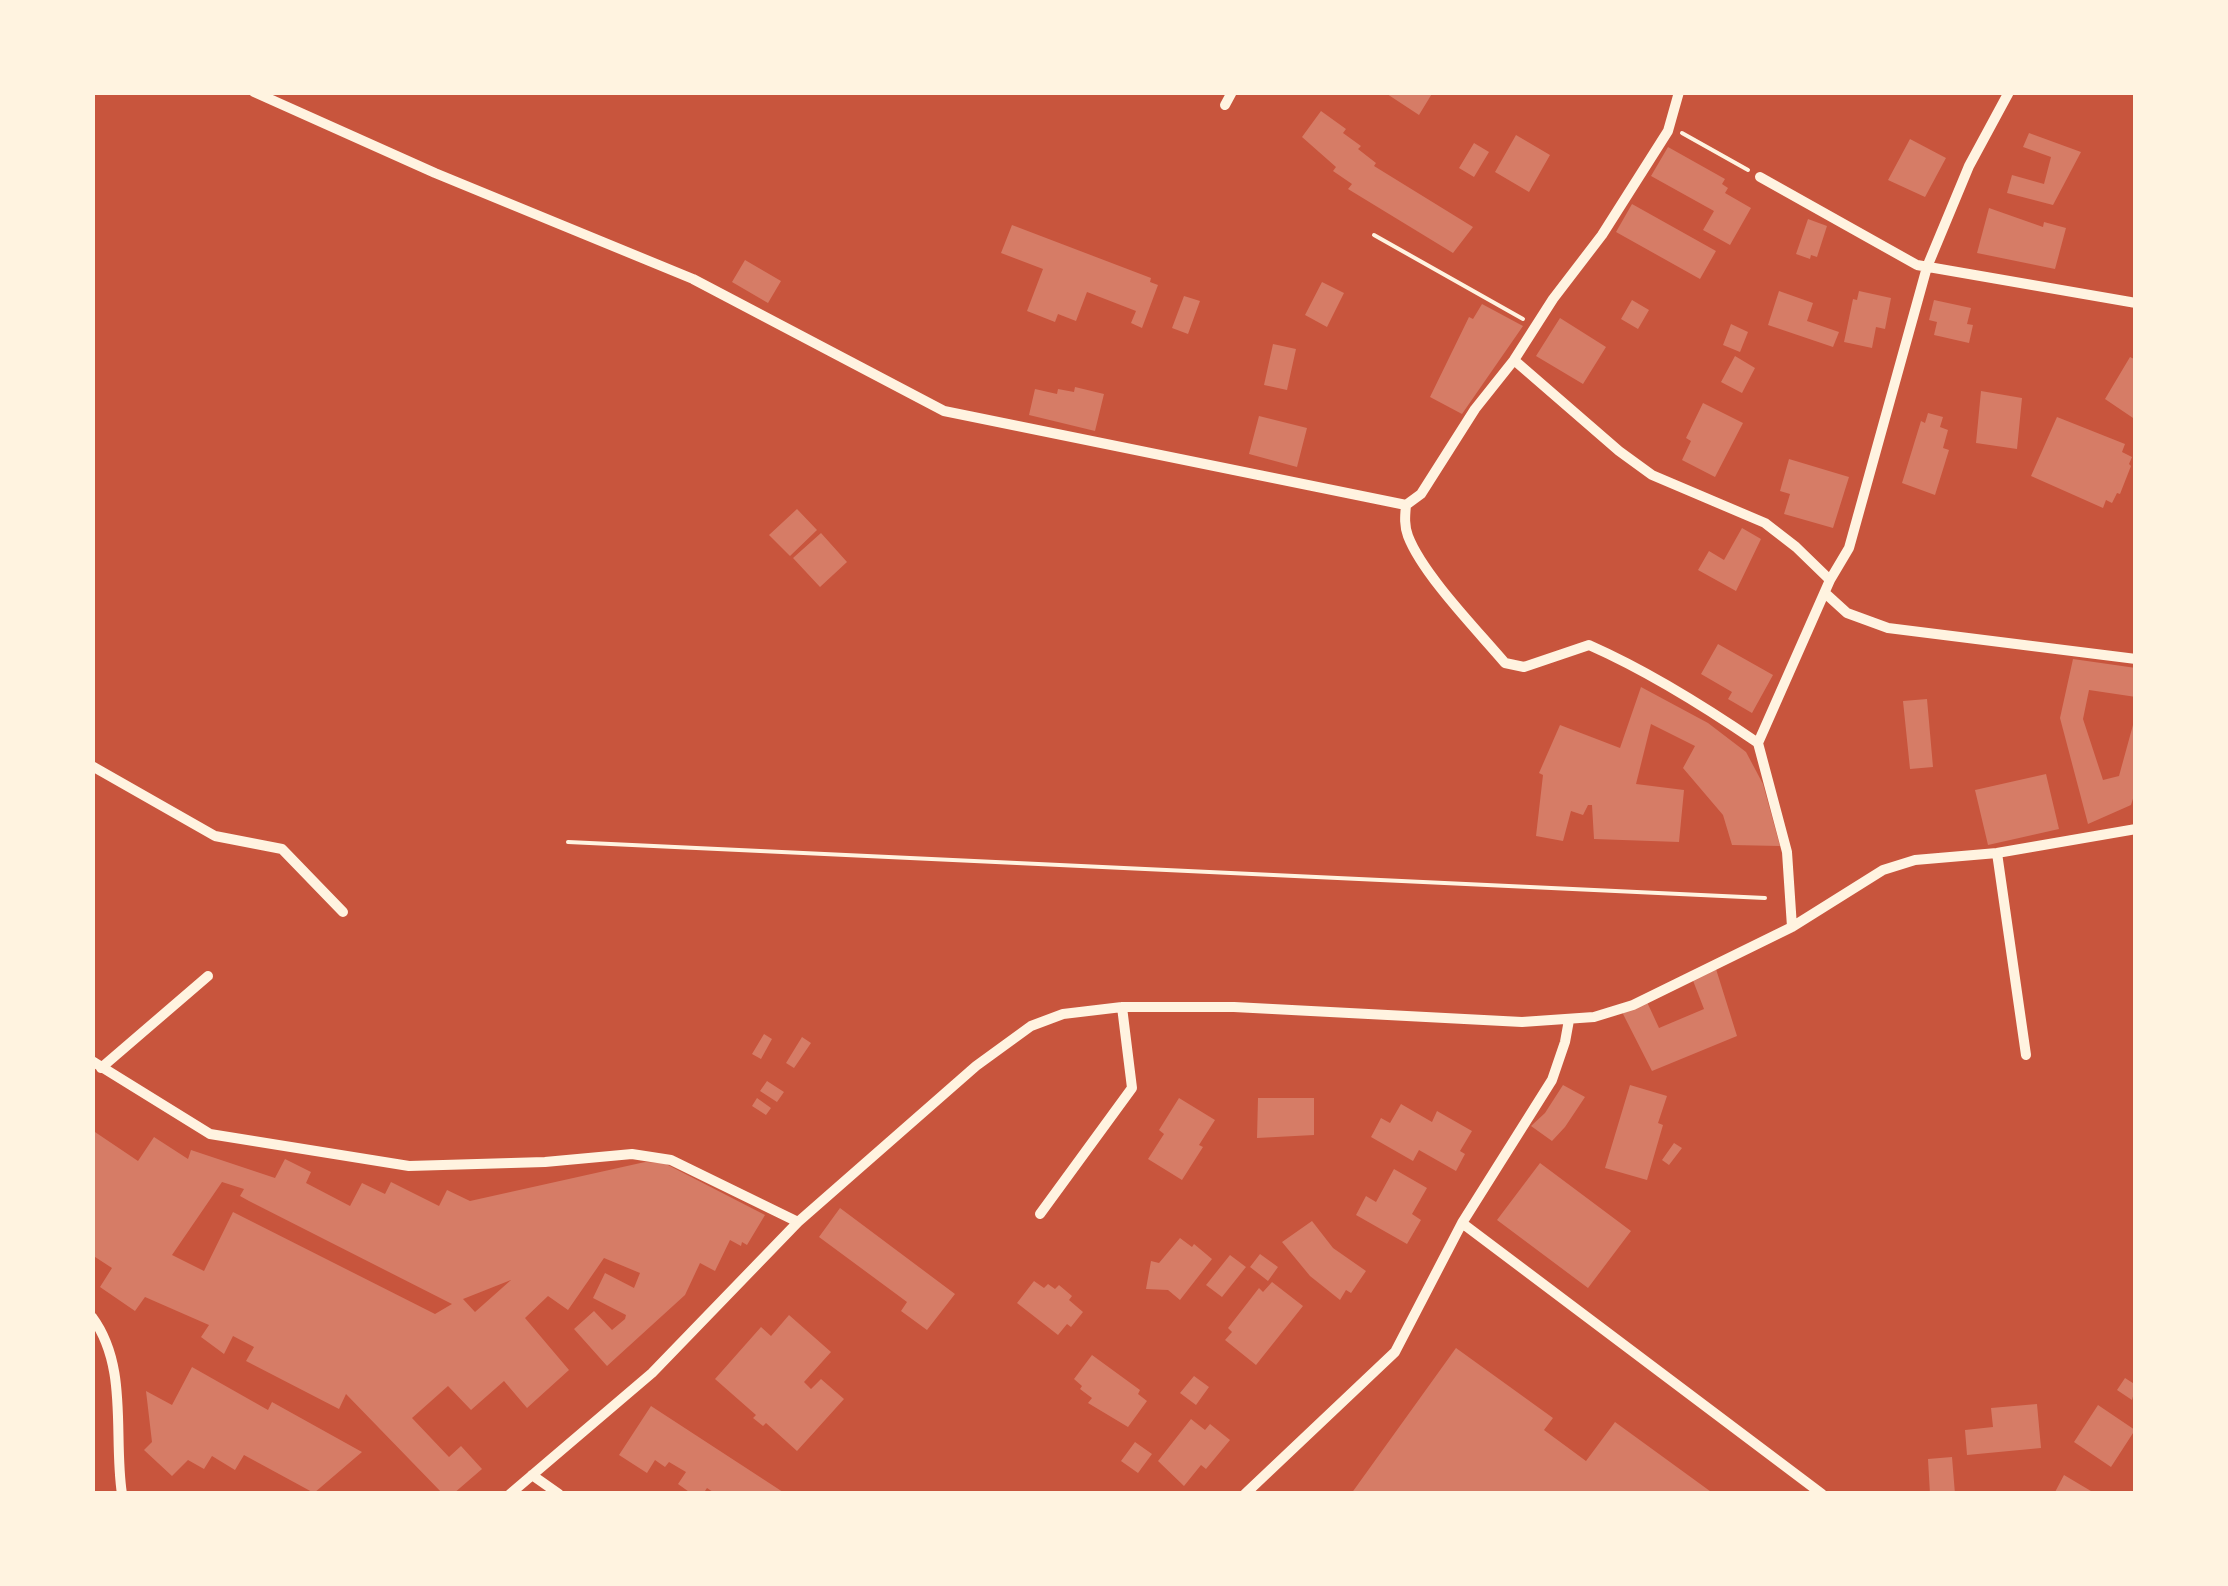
<!DOCTYPE html>
<html>
<head>
<meta charset="utf-8">
<style>
  body { margin:0 }
  #map { position:relative; width:2228px; height:1586px; overflow:hidden; background:#c8553d; font-family:"Public Sans",sans-serif }
  canvas { display:block }
  .frame { position:absolute; inset:0; border:95px solid #fff3e0; pointer-events:none }
</style>
</head>
<body>
<div id="map">
<canvas width="2228" height="1586"></canvas>
<div class="frame"></div>
</div>
<script>
const ctx = document.querySelector('canvas').getContext('2d');
ctx.lineJoin = 'round';
function paint(path, color) { ctx.fillStyle = color; ctx.fill(path, 'evenodd'); }
function strokePath(path, color, width, dash) { ctx.strokeStyle = color; ctx.lineWidth = width; ctx.lineCap = dash ? 'butt' : 'round'; ctx.setLineDash(dash || []); ctx.stroke(path); }
paint(new Path2D(`
  M1384 92H1433L1419 115Z
  M1321 111 1346 129 1343 133 1361 146 1358 149 1376 163 1374 166 1473 227 1453 253 1348 189 1352 184 1333 171 1336 167 1302 137Z
  M2029 133 2081 152 2053 205 2007 193 2012 175 2044 184 2051 157 2023 147Z
  M1516 135 1550 155 1529 192 1495 172Z
  M1910 139 1946 158 1925 197 1888 180Z
  M1474 143 1489 152 1474 177 1459 168Z
  M1668 147 1725 179 1722 184 1728 188 1725 193 1751 208 1730 245 1703 230 1714 211 1651 176Z
  M1632 204 1716 251 1700 279 1616 232Z
  M1989 208 2043 227 2044 222 2066 228 2055 269 1977 253Z
  M1808 219 1827 226 1817 257 1811 255 1810 259 1796 254Z
  M1012 225 1151 278 1150 282 1158 285 1142 328 1131 323 1136 311 1087 292 1076 321 1058 314 1055 322 1027 311 1043 269 1001 253Z
  M745 260 781 281 768 303 732 282Z
  M1322 282 1344 293 1327 327 1305 315Z
  M1779 291 1813 303 1807 321 1839 332 1833 347 1768 325Z
  M1859 291 1891 298 1885 329 1876 327 1872 348 1844 342 1853 299 1857 300Z
  M1184 296 1200 301 1188 334 1172 328Z
  M1632 300 1649 310 1638 329 1621 319Z
  M1934 300 1971 308 1967 324 1973 325 1969 343 1934 335 1937 322 1929 320Z
  M1482 304 1523 326 1462 414 1430 397 1469 317 1473 319Z
  M1560 318 1606 347 1583 384 1536 356Z
  M1731 324 1748 332 1740 352 1723 345Z
  M1273 344 1296 349 1287 390 1264 385Z
  M1735 356 1755 368 1742 393 1721 382Z
  M2130 357 2136 360V420L2105 399Z
  M1075 387 1104 394 1095 431 1029 415 1035 389 1057 394 1058 389 1074 392Z
  M1981 391 2022 398 2017 449 1976 443Z
  M1703 403 1743 423 1715 477 1682 460 1691 441 1686 438Z
  M1928 413 1943 417 1940 427 1948 430 1943 448 1949 450 1935 495 1902 483 1921 421 1925 423Z
  M1259 416 1307 428 1297 467 1249 454Z
  M2057 417 2125 444 2122 452 2132 457 2129 464 2131 466 2120 494 2117 493 2112 503 2106 500 2103 508 2031 476Z
  M1789 459 1849 477 1833 528 1784 514 1790 494 1780 491Z
  M797 509 817 530 790 556 769 535Z
  M1742 528 1761 539 1736 591 1698 570 1709 551 1724 560Z
  M821 533 847 562 820 587 793 558Z
  M1718 644 1773 675 1752 713 1728 699 1732 692 1701 674Z
  M2073 659 2136 668V697L2089 690 2083 719 2103 780 2119 776 2136 714V789L2131 805 2088 824 2060 718Z
  M1641 687 1708 723 1746 752 1763 784 1780 846 1732 845 1723 815 1683 768 1695 746 1651 724 1636 784 1684 790 1679 842 1594 839 1592 805H1588L1583 815 1571 811 1563 841 1536 836 1543 775 1539 773 1560 725 1620 748Z
  M1927 699 1933 767 1910 769 1903 701Z
  M2046 774 2059 829 1988 845 1975 790Z
  M1716 969 1737 1036 1652 1071 1622 1012 1647 1002 1659 1028 1704 1009 1692 978Z
  M764 1034 772 1039 761 1059 752 1054Z
  M802 1037 811 1043 794 1068 786 1063Z
  M767 1081 784 1092 777 1102 760 1091Z
  M1563 1085 1585 1097 1565 1127 1552 1141 1531 1126 1545 1113Z
  M1630 1085 1667 1096 1658 1123 1663 1125 1647 1180 1605 1168Z
  M757 1098 771 1108 766 1115 752 1106Z
  M1179 1098 1215 1120 1199 1145 1203 1147 1182 1180 1148 1159 1164 1134 1159 1130Z
  M1258 1098H1314V1135L1257 1138Z
  M1401 1104 1432 1122 1437 1111 1472 1131 1460 1151 1465 1154 1456 1171 1419 1150 1413 1161 1371 1137 1381 1118 1390 1123Z
  M92 1130 138 1161 154 1137 188 1159 191 1150 275 1178 285 1159 311 1172 306 1183 350 1206 362 1183 385 1194 391 1182 439 1206 447 1190 470 1201 645 1162 664 1163 765 1215 747 1245 742 1242 741 1246 730 1240 715 1271 700 1263 685 1295 607 1366 574 1329 594 1311 612 1330 625 1319 626 1315 593 1298 605 1273 634 1288 640 1273 604 1258 568 1310 548 1296 525 1318 569 1370 527 1408 504 1381 471 1410 448 1386 412 1418 449 1457 461 1446 482 1469 453 1494H443L346 1394 339 1409 246 1361 254 1347 233 1336 224 1354 201 1337 209 1325 145 1297 135 1311 100 1287 112 1268 92 1255ZM222 1182 244 1189 240 1196 249 1201 452 1304 435 1314 233 1212 204 1271 172 1255ZM511 1280 475 1312 463 1299Z
  M1674 1143 1682 1148 1669 1165 1662 1160Z
  M1540 1163 1631 1231 1588 1288 1497 1220Z
  M1394 1169 1427 1188 1412 1214 1421 1220 1407 1244 1356 1215 1366 1196 1376 1202Z
  M840 1208 955 1294 927 1330 901 1311 907 1302 819 1237Z
  M1312 1221 1333 1248 1366 1271 1351 1293 1346 1290 1340 1300 1310 1276 1282 1242Z
  M1180 1238 1192 1247 1194 1244 1212 1259 1180 1300 1168 1290 1146 1289 1151 1261 1159 1263Z
  M1260 1254 1278 1267 1268 1281 1250 1267Z
  M1230 1255 1246 1267 1222 1297 1206 1285Z
  M1034 1281 1044 1288 1048 1284 1055 1289 1059 1285 1072 1296 1069 1300 1083 1312 1071 1327 1067 1324 1058 1335 1017 1303Z
  M1272 1282 1303 1306 1256 1365 1225 1340 1232 1332 1228 1328 1259 1288 1263 1292Z
  M789 1315 831 1352 804 1382 811 1389 821 1379 844 1399 797 1451 766 1423 763 1426 753 1418 756 1415 715 1379 761 1327 771 1336Z
  M1456 1348 1553 1418 1544 1430 1586 1461 1615 1422 1714 1494H1351Z
  M1092 1355 1140 1390 1138 1394 1147 1401 1128 1427 1088 1403 1092 1398 1080 1389 1082 1386 1074 1379Z
  M192 1367 268 1410 272 1402 362 1452 314 1493 244 1455 235 1470 212 1456 204 1469 188 1460 172 1476 144 1450 152 1442 146 1391 172 1405Z
  M1194 1376 1209 1387 1196 1405 1180 1393Z
  M2125 1378 2136 1385 2132 1400 2117 1390Z
  M2037 1404 2041 1448 1967 1455 1965 1430 1993 1427 1991 1408Z
  M2098 1405 2135 1430 2111 1467 2074 1442Z
  M651 1406 786 1494H716L707 1488 703 1494H692L678 1484 686 1472 669 1462 665 1467 655 1460 647 1473 619 1455Z
  M1191 1419 1205 1430 1210 1424 1230 1440 1206 1469 1201 1465 1184 1486 1158 1461Z
  M1135 1442 1152 1454 1138 1473 1121 1461Z
  M1952 1457 1955 1494H1930L1928 1459Z
  M2064 1475 2096 1494H2054Z`), '#d67c66');
strokePath(new Path2D(`
  M1682 133 1748 170
  M1374 235 1523 319
  M568 842 1765 898`), '#fff3e0', 4);
strokePath(new Path2D(`
  M254 92 435 173 693 279 944 411 1406 505
  M1225 105 1232 92
  M1760 177 1917 265 2136 303
  M1514 360 1619 451 1652 475 1765 523 1796 547 1830 580
  M1406 505 1421 494 1475 409 1514 360 1553 299 1602 235 1668 131 1679 92
  M1406 505C1405 516 1404 525 1408 536 1423 575 1478 631 1505 663L1524 667 1589 645C1648 671 1704 706 1758 743
  M1825 593 1847 613 1888 628 2136 659
  M1758 743 1830 580 1849 548 1927 267 1969 166 2009 92
  M1758 743 1787 852 1792 927
  M92 766 215 836 282 849 343 912
  M1997 853 2026 1055
  M92 1061 210 1134 409 1166 545 1162 632 1154 671 1160 798 1222
  M101 1068 208 976
  M1040 1214 1132 1088 1122 1007
  M1462 1223 1822 1494
  M92 1317C129 1367 113 1436 122 1494
  M532 1475 559 1494
  M510 1494 652 1373 798 1222 976 1066 1031 1026 1063 1014 1122 1007H1234L1522 1022 1594 1017 1633 1005 1792 927 1883 870 1915 860 1997 853 2136 829
  M1245 1494 1395 1352 1462 1223 1552 1080 1565 1042 1569 1020`), '#fff3e0', 10);
</script>
</body>
</html>
